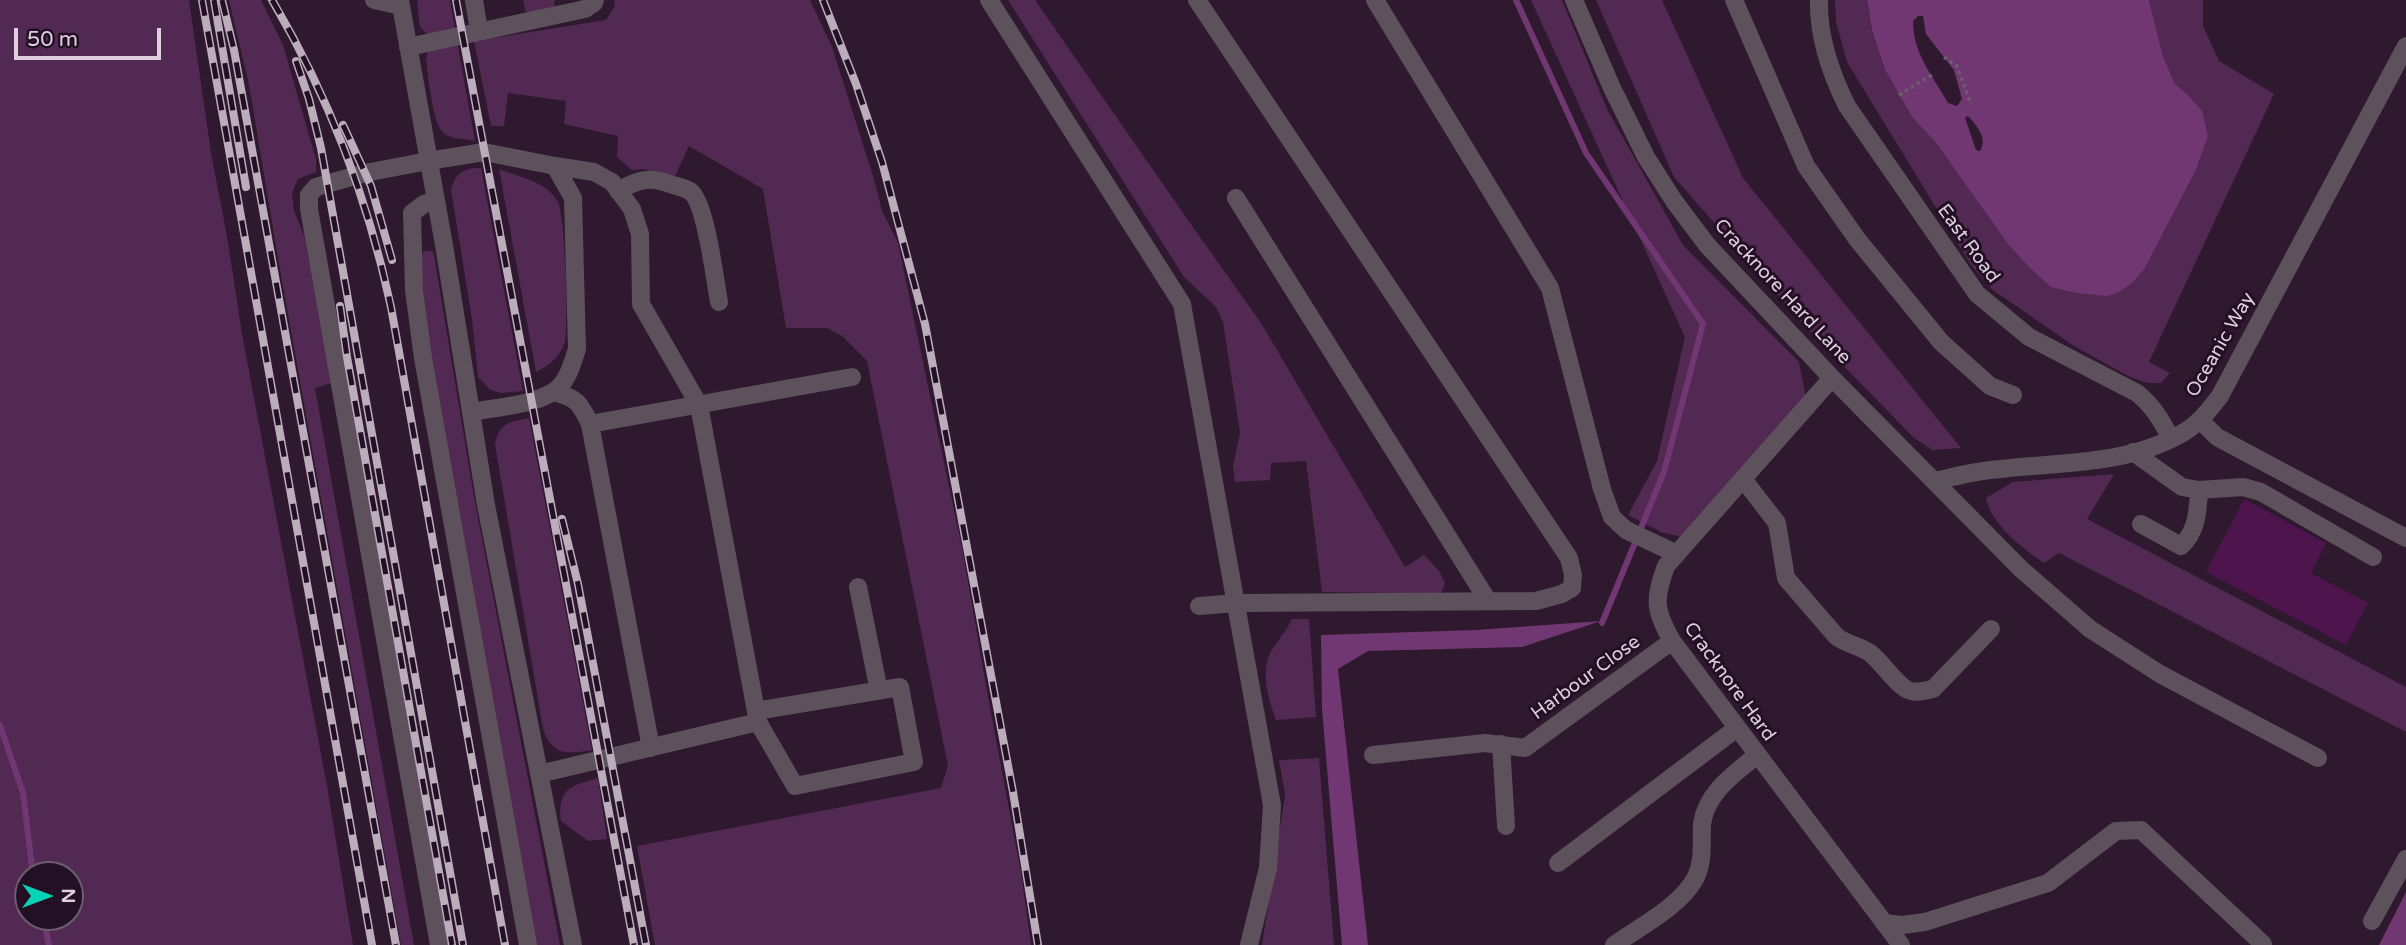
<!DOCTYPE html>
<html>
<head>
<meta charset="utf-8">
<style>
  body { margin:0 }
  #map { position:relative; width:2406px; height:945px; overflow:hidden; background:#2e192e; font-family:"Varela Round",sans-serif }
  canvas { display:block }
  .north { position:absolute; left:14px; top:861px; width:70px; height:70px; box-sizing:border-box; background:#241024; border:2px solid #6e5d6e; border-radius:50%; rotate:90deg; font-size:19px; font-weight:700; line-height:28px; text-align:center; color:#ded0de }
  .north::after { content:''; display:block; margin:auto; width:24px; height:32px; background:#05d5b6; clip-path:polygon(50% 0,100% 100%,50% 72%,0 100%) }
  .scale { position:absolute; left:14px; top:28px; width:147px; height:32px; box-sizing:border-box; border:4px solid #ded0de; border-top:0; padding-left:9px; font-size:21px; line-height:24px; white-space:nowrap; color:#ded0de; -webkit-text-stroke:5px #241024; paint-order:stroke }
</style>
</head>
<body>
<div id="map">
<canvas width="2406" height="945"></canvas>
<div class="north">N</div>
<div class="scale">50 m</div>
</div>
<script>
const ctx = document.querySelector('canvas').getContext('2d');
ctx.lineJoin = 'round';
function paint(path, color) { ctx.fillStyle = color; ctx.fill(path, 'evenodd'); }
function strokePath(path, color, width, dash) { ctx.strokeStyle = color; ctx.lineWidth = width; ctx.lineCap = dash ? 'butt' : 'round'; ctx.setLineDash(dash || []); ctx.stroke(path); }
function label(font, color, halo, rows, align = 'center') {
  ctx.font = font + ' "Varela Round",sans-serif'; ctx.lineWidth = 6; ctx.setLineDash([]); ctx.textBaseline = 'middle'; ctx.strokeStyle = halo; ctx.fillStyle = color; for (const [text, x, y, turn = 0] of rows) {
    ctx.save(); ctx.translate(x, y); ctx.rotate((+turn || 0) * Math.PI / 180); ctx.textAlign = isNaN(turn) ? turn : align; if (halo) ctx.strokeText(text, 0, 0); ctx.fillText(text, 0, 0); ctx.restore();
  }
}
paint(new Path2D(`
  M0 0H189L211 153 227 236 242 334 327 786 353 945H0ZM70 875V917H28V875Z
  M229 0H261L283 45 316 159V172L298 179 292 193 294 211 304 235 332 383 315 388 414 945H401L279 264 249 85Z
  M417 0H450L455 29 428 35 420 27Z
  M523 0H554L555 7 526 13Z
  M614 0H810L832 47 874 179 882 211 898 243 963 553 988 697 1021 873 1031 945H655L637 846 941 788 948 766 867 361 842 336 827 328H786L763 189 689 146 675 176 644 169 632 170 617 157 618 136 564 124 566 101 508 93 504 126H491L474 41 606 20 615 6Z
  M1008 0H1035L1190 223 1261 323 1405 567 1424 555 1439 571 1445 583 1441 594 1322 592 1306 461 1271 463 1270 480 1235 482 1233 466 1240 433 1223 322 1216 307 1184 277Z
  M1531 0H1562L1607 109 1683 245 1799 362 1807 403 1682 537 1661 532 1628 515 1657 461 1685 337Z
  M1596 0H1662L1743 178 1961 448 1932 450 1913 437 1802 323 1674 177Z
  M1835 0H1867L1872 30 1885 70 1912 117 1937 144 1959 174 2145 268 2196 170 2208 136 2188 95 2175 84 2163 56 2149 0H2203V26L2219 61 2274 94 2149 362 2170 373 2161 383H2148L2130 377 2074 346 1993 290 1971 265 1847 62 1836 22Z
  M457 41 475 141C467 139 453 139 446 135 431 125 429 77 426 59L428 51Z
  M481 168 523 391 501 393 490 390 478 377 472 319 451 190C456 173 463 168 481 168Z
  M499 169C519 177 548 182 558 202 565 215 569 328 565 342 560 357 550 365 536 372Z
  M424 251H433L435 261 474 497 560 945H535L429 347 420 259Z
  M529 418 592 750C567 754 552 756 543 729L495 444C500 422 510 422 529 418Z
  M2114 474 2087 519 2406 687V732L2059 553 2044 563C2023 549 1991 524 1986 498L2013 482Z
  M1292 619H1309L1316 717 1276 720C1268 698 1259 669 1273 648 1281 636 1285 633 1292 619Z
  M1319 758 1334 945H1262L1285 795 1279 760Z
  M598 778 607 839 588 841 561 821C557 789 570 786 598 778Z`), '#522952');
paint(new Path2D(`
  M1867 0H2149L2163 56 2175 84 2188 95 2202 111 2208 136 2196 170 2145 268 2133 282 2119 292 2107 296 2077 293 2051 287 2029 267 2008 244 1937 144 1912 117 1885 70 1872 30ZM1918 16H1923L1926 34 1954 70 1962 99 1957 106 1948 103C1933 76 1913 54 1913 21ZM1968 116C1977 126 1988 138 1980 151L1976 150 1965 118Z
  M1601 621 1522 647 1368 651 1338 669 1368 945H1342L1322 709 1321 635 1476 630Z
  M2406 892V945H2379Z`), '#713772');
strokePath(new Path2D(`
  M1516 0 1586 153 1703 324 1664 472 1602 623
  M0 725 23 793 33 875
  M43 917 49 945`), '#713772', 6);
paint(new Path2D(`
  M2244 499 2326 543 2311 573 2368 603 2346 645 2206 572Z`), '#4d144e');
strokePath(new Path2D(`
  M1944 57 1957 66 1971 104
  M1899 95 1932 75`), '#6e5c6e', 3.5, [3.5, 3.5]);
strokePath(new Path2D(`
  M374 0 401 6
  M400 0 444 245 486 505 573 945
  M474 0 479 31
  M989 0 1182 304 1272 805 1268 868 1249 945
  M1197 0 1569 558 1573 575 1572 588 1562 594 1536 601 1237 603 1199 606
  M1375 0 1550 288 1602 489 1612 517 1626 530 1677 554
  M1574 0 1612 88 1646 157 1674 201 1707 245 1832 378 2021 569 2090 629 2160 674 2318 758
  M1734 0 1806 166 1857 239 1941 342 1990 386 2013 395
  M1819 0C1818 37 1831 74 1847 106L1977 294 2029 337 2137 393C2153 406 2162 421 2171 439
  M408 47 585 9 594 3 595 0
  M618 191C637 180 649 176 670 184 676 186 685 188 690 191 706 202 715 281 719 302
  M1236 198 1488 601
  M436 200 424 204 412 213 414 290 423 358 528 945
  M1832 378 1666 566C1654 600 1654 609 1672 641L1901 945
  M554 392C577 398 580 403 590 424
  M2200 420 2217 437 2406 538
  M2133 452 2182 487 2199 490 2243 487 2261 492 2373 557
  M1743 479 1777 523 1786 578 1836 636C1847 645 1859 645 1870 653 1883 663 1892 680 1906 689 1914 694 1924 691 1933 689L1991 629
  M1935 481C1949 478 1963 474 1977 472 2047 461 2124 469 2186 431 2200 422 2210 409 2220 396L2406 46
  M2141 524 2181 546C2197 532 2198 510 2199 490
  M858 587 879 691
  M756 711 900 687 914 762 795 786 758 722
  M1501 744 1506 826
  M651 748 590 424 852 377
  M1373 755 1485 743 1525 748 1672 641
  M539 774 758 722 699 405 641 304 640 234 632 209 612 182 594 172 555 166
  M1558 863 1737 728
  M2372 921 2406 859
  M1884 923 1902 925 1925 922 2048 883 2116 831 2141 830 2263 944
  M439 945 309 209V195L316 187 365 173 428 161 484 152 555 166 573 198 577 349C572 364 567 384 553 392 530 406 496 407 471 412
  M1614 945C1641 926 1681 906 1696 877 1704 860 1701 842 1702 824 1706 793 1734 774 1757 755`), '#5d525c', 18);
const rail = new Path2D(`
  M202 0 372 945
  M214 0 246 187
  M222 0 234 50 396 945
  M272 0C328 95 368 199 391 307L505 945
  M456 0 634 945
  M823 0 856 84 882 162 925 324 1013 792 1038 945
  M296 61 309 99 321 148 463 945
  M343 125 371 186 392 260
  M340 306 347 357 452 945
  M562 519 578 584 646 945`);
strokePath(rail, '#bcadbc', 8);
strokePath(rail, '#241024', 5, [16]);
label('19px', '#ded0de', '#241024', [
  ["East Road",1968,244,54],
  ["Cracknore Hard Lane",1782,292,47],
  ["Oceanic Way",2221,345,-60],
  ["Harbour Close",1586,678,-36],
  ["Cracknore Hard",1729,682,54]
]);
</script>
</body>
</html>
